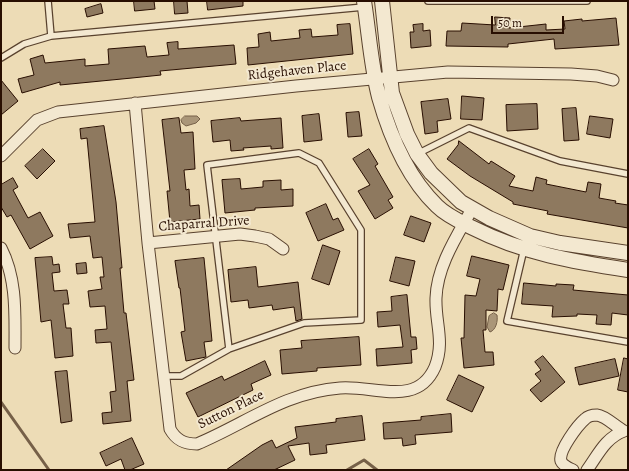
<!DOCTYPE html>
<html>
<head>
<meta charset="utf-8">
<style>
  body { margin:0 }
  #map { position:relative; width:629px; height:471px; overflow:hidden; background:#eddcb6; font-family:Alegreya,serif }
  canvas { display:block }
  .frame { position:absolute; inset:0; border:2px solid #280e01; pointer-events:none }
  .scale { position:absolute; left:491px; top:16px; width:73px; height:18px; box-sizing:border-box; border:2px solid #280e01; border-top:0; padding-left:5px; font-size:12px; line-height:14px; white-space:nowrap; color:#280e01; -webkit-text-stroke:3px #f3e8d0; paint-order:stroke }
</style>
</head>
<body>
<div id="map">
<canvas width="629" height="471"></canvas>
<div class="frame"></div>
<div class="scale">50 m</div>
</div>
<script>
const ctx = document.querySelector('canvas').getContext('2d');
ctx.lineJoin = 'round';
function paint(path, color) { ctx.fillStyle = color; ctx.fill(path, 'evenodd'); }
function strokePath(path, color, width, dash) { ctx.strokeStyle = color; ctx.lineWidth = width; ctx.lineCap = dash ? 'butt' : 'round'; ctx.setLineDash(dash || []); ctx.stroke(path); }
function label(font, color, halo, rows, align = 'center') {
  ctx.font = font + ' Alegreya,serif'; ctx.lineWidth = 4; ctx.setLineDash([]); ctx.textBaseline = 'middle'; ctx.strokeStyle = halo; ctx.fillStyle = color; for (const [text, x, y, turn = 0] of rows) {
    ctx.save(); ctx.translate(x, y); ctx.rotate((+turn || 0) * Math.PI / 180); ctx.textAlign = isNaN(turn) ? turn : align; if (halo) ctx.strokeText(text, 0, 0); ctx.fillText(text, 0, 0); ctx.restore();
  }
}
const water = new Path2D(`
  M185 116H197L200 119 196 123 186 126 182 123 181 120Z
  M494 313 497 315C498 321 496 330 490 332L487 327 489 316Z`);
paint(water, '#aa9678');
strokePath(water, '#766048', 1);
strokePath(new Path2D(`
  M1 402 49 470
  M347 470 364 460 377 470`), '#766048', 3);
const building = new Path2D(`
  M134 1H154L155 9 135 11Z
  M174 1H187L188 13 175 14Z
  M207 1H243V6L208 10Z
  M101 4 103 13 87 17 85 9Z
  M495 17 510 18 509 28 546 24V30L565 29 564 21 582 19V21L616 18 619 45 555 49 554 39 508 44V47L446 46 447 31H461L462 23 495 25Z
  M350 24 353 54 248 65 247 48 259 47 258 34 270 32 271 41 300 38 299 30 311 29 312 37 338 35 337 25Z
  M423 24V31L430 30 431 46 411 48 410 32H414L413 25Z
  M178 42V49L234 45 236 64 160 71 161 75 132 78 60 85V82L22 93 18 79 34 75 30 59 43 55 45 63 85 59V66L109 64 108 49 145 46 147 57 169 55 167 43Z
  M1 80 18 101 1 115Z
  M462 96 484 98 482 120 461 119Z
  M448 99 451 119 437 121 438 132 425 134 421 102Z
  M537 104 538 129 507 131 506 105Z
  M576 108 579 140 564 141 562 109Z
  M359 112 362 136 348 137 346 113Z
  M319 114 322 140 304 142 302 116Z
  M590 116 613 119 610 138 587 134Z
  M179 118 181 133 193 132 195 169 184 170 186 190 189 189 190 206 199 205 200 219 170 222 167 191H170L162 120Z
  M240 118 241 121 281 118 283 148 271 149V146L243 148 244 150 231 151 230 140 213 142 211 121Z
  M104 126 116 202 122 268H120L124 313H126L134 380 127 381 131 421 103 424 102 413 112 412 110 392 116 391 111 342 96 343 95 330 107 329 105 306 90 307 88 291 102 289 100 277H104L102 257 93 258 90 236 70 238 68 224 95 222 87 138 81 139 80 129Z
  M459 141 489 164 491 161 515 176 509 186 533 191 536 177 547 180 546 184 586 192 588 182 601 184 599 198 616 201 615 203 628 205V228L547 214 548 211 513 204V202L470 176 447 159 458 145Z
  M43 149 55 161 37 179 25 166Z
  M369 149 378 164 375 166 393 197 388 200 393 208 375 219 358 191 370 185 353 159Z
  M13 178 18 187 13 190 28 218 40 212 53 236 30 249 11 215 7 217 1 207V185Z
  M240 179 241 189 263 187V181L281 180V190L293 189V206L255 208V210L225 213 222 180Z
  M326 204 333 220 338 218 344 230 318 241 306 213Z
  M411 216 431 223 424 242 404 235Z
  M323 245 340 251 329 285 312 279Z
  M472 256 509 265 503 290 498 289 497 311 486 310V330H483L485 352H493L494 365 464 368 461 338H464L465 295 476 296 480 279 467 276Z
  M52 257 53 265 59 264 60 272 52 273 54 291 67 290 69 304H63L66 328H71L73 356 55 358 51 320 41 322 35 258Z
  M396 257 415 261 409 286 390 281Z
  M204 258 212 341 204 342 206 357 186 361 181 332 185 331 180 288H179L175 261Z
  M86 263 87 273 77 274 76 264Z
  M256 267 258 287 298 282 302 319 296 321 294 307 273 310 272 305 249 308 248 300 231 302 228 270Z
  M524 283 556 286V284L574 285 573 290 628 295V315L612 313 611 325 596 324 597 315 577 314V316L552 317 553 306 522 304Z
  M407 295 411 337H416L417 349 411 350 412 363 377 366 376 349 403 347 400 325 378 327 377 312 392 311 391 297Z
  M359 337 361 365 317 368V371L282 374 280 350 302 348 301 341Z
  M543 356 565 382 541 402 530 390 541 381 535 374 541 370 535 362Z
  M624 358 628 359V392L618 390Z
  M615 359 619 376 579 385 575 368Z
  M265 361 271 375 251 384 253 390 198 417 186 393 222 376 224 380Z
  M67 371 72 421 61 423 55 372Z
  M459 375 484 387 472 412 447 400Z
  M451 414 452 432 415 435 416 444 403 446 402 438 384 439 383 423 421 420V417Z
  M362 416 365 440 326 445 327 453 310 455 309 443 288 446 295 460 274 470H226L262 445 272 440 276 448 297 438 295 427 336 422V419Z
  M132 438 144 464 130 470H125L121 459 106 466 100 453Z`);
paint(building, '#8e795f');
strokePath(building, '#280e01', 1);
const service = new Path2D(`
  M48 1 51 36
  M428 1H587
  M1 58 24 44 51 36 364 7
  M417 154 469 128 560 161 628 174
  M524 249 507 321 628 342
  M165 376H181L229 349 304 323 361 320V230L319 163 299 153 207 165 229 349`);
const minor = new Path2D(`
  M135 103 148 243 170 429C176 440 184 444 197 444 245 424 285 392 340 388 374 385 417 408 435 367 445 341 435 323 436 298 437 266 457 236 472 209
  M1 156 37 120 58 112 296 86 448 72 571 74 597 76 613 80
  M148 243 240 234 255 236 269 239 283 249
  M1 248C17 279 15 314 15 348
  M573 470C569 468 563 466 561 461 558 451 578 425 585 419 588 416 593 415 597 415 606 416 616 427 624 431 605 438 598 455 587 470`);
const tertiary = new Path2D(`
  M364 1C369 33 371 66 379 97 390 136 408 178 437 206 447 216 461 222 473 228 522 253 575 262 628 270
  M382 1 392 93 407 134 417 154 431 173 461 202 489 218 530 236 560 243 628 253`);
strokePath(service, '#59422e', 8);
strokePath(minor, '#59422e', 13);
strokePath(tertiary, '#59422e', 16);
strokePath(service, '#f3e8d0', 5.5);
strokePath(minor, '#f3e8d0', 11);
strokePath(tertiary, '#f3e8d0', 14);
label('14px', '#280e01', '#f3e8d0', [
  ["Ridgehaven Place",297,71,-6],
  ["Chaparral Drive",204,224,-4],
  ["Sutton Place",231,410,-26]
]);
</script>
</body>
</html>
